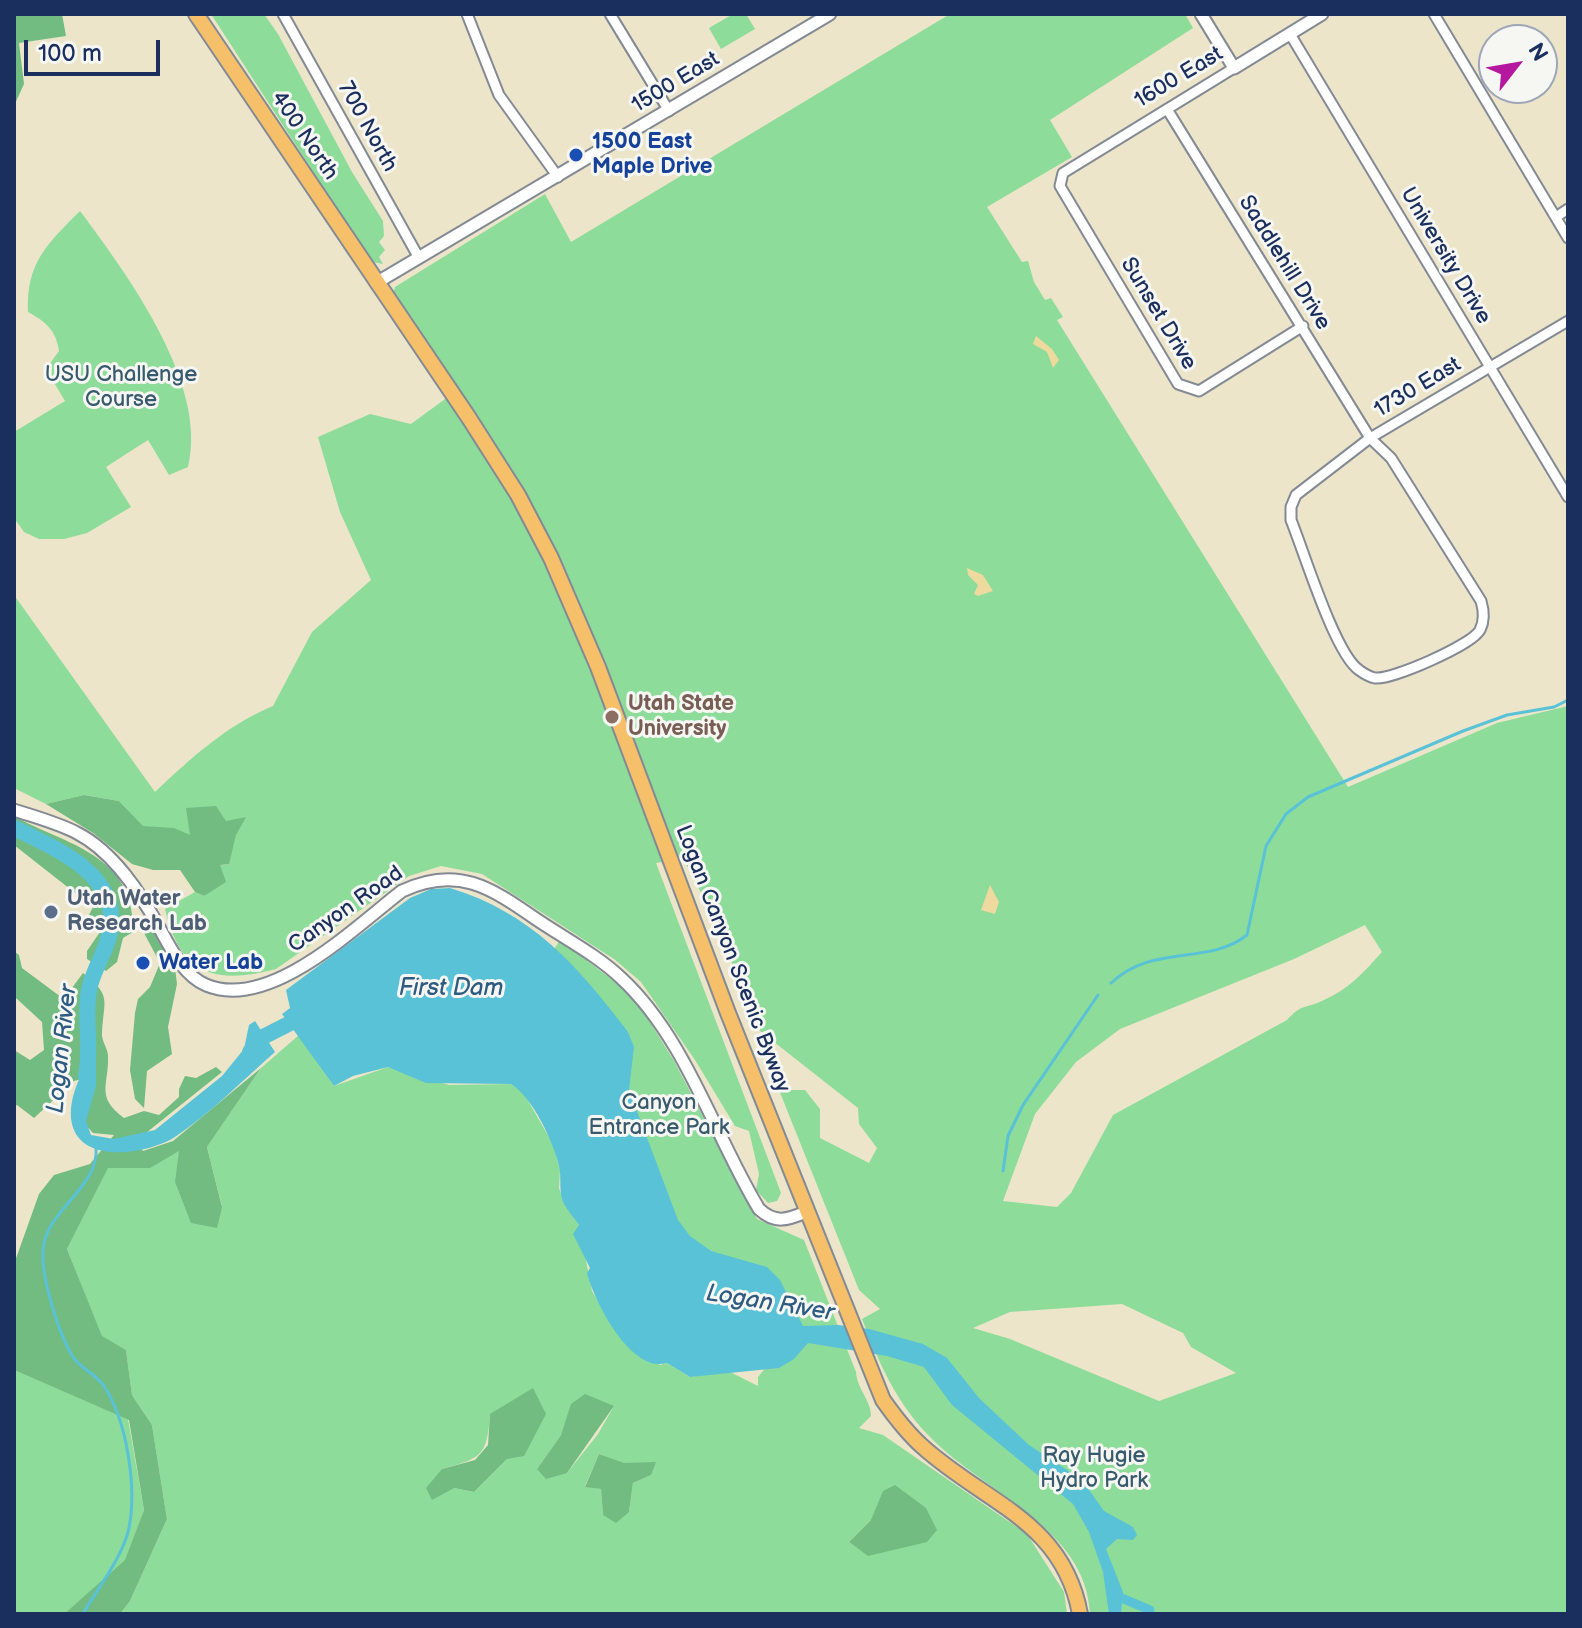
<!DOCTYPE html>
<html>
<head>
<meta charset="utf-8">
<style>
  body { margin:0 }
  #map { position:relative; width:1582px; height:1628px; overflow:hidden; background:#ece5ca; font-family:"Balsamiq Sans",sans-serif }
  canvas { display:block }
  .frame { position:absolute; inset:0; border:16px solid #1b2f5e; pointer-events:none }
  .north { position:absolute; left:1478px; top:24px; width:80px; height:80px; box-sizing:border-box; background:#f6f6f2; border:2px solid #9ea6b7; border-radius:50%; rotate:59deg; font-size:22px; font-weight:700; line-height:32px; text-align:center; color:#1b2f5e }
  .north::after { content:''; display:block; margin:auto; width:28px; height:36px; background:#b5179e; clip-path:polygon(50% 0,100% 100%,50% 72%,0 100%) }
  .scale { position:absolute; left:24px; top:40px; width:136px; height:36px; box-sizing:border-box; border:4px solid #1b2f5e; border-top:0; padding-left:10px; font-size:24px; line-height:28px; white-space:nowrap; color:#1b2f5e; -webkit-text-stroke:6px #f6f6f2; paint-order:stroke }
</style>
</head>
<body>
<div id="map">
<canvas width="1582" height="1628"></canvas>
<div class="frame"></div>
<div class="north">N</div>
<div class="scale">100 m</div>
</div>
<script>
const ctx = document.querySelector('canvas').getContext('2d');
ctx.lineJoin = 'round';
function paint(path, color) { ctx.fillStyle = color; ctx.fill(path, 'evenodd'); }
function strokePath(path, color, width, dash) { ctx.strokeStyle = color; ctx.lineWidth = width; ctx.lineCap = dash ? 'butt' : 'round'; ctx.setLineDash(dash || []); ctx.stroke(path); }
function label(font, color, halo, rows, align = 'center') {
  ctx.font = font + ' "Balsamiq Sans",sans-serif'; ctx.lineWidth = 6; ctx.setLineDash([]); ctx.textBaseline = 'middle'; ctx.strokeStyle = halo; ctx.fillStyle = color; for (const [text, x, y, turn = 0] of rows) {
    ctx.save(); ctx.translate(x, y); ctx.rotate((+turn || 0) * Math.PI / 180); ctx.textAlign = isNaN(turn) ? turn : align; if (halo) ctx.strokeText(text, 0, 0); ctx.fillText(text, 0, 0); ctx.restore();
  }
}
paint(new Path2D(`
  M211 14H264L278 34 352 172 383 221 384 236 379 242 385 250 379 257 383 264 373 262 365 252Z
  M733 14H746L755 29 721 49 709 28Z
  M950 14H1185L1193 28 1050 120 1072 157 987 207 1022 262 1028 261 1034 282 1045 300 1051 298 1063 317 1057 320 1348 787 1497 723 1568 706V1614H1090C1087 1529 983 1491 932 1439 896 1403 880 1365 862 1319L880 1309 859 1290 779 1090H805L820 1109V1138L869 1163 877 1148 859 1124 858 1108 760 1031 710 910 683 858 656 863 781 1193 777 1201 768 1203 756 1190 759 1174 749 1131 735 1126 695 1060 641 982 614 959 482 874 441 866 409 876 276 969C215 985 180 975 165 909L195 892 204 896 220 865 229 864C196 839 185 829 142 826L119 801 84 795 46 804 14 788V595L155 792C191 758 227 725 273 706L312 632 371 580 340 512 318 437 370 414 411 424 456 391 393 293 395 287 545 194 571 242ZM1365 925 1382 952C1364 972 1349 989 1324 1000 1306 1009 1302 1003 1287 1020L1113 1115 1071 1193 1057 1207 1003 1201 1035 1114 1076 1062 1120 1029 1294 959ZM1122 1304 1183 1333 1191 1347 1236 1373 1159 1401 1010 1339 973 1328 1010 1312Z
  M80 211C127 274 209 385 188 467L169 475 148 440 106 467 131 507 87 533 64 539H39L24 532 14 518V432L65 401 46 369 59 351C56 330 46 322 28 312 26 263 47 244 80 211Z
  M560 940 623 988 645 1014 674 1061 757 1219 804 1240 856 1372C857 1389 871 1400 871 1416L859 1428 883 1435 1027 1534 1064 1592 1067 1614H120L130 1601 167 1519 152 1425 132 1395 126 1350 102 1337 67 1249 108 1167 117 1168 180 1150 222 1206 207 1147 261 1068 299 1035 334 1086 388 1067 449 1085 511 1084 523 1092 553 1144 560 1170 559 1188 565 1205 579 1225 592 1291 615 1331 660 1365 667 1363 690 1377 728 1371 758 1386V1377L767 1366 684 1244 553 951ZM614 1406 598 1434 567 1473 537 1469 561 1435ZM490 1414 507 1459 474 1492 454 1488 442 1469C482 1458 487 1456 490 1414ZM599 1454 651 1475 633 1483 629 1512 603 1515 601 1489 585 1486ZM871 1520 868 1555 849 1542Z
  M14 1370 128 1419 144 1510 126 1560 64 1614H14Z`), '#8ddc9a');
paint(new Path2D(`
  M14 14H62L66 36 19 43 24 84 14 106Z
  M84 795 119 801 143 826 174 828 190 835 186 808 216 806 226 821 246 817 236 835 229 864 220 865 226 882 204 896 195 892 180 870H153L132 864 93 833 46 804Z
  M14 816C65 845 135 853 133 932L123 938 117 962 106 971 87 959V951L102 929 89 915 93 907 14 845V834L38 843 40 837 14 823Z
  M149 921 175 968 177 984 168 1027 172 1054 147 1071 144 1108 135 1099 130 1070 135 1013 138 999 150 987 160 963 144 933Z
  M14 951 19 955 22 968 61 997 66 996 83 973C112 996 104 999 102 1032 101 1041 108 1048 108 1056 109 1086 95 1096 124 1118L144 1111 159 1115 179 1097V1089L185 1076 196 1078 216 1067 222 1072 136 1141 143 1151 173 1141 261 1068 207 1147 222 1207 217 1228 191 1223 175 1182 179 1151 150 1168H108L67 1249 102 1336 126 1350 132 1395 152 1425 167 1519 130 1601 120 1614H64L125 1560 144 1510 129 1420 14 1370V1264L39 1194 54 1175 90 1164 114 1135 93 1133 83 1122 89 1077 74 1081 34 1118 17 1105 14 1107V1050L30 1060 44 1050 42 1022 16 998Z
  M533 1388 546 1414 524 1456 507 1459 474 1492 454 1488 432 1500 426 1488 442 1469 475 1460 488 1445 490 1414Z
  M585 1394 614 1406 567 1473 546 1479 537 1469 561 1435 571 1404Z
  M599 1454 624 1463 656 1462 651 1475 633 1483 629 1512 616 1523 603 1515 601 1489 585 1487Z
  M895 1485 926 1508 937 1530 927 1542 868 1556 849 1542 871 1520 883 1491Z`), '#72bc82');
paint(new Path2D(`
  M1036 336 1052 349 1059 360 1053 368 1047 352 1033 344Z
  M967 568 983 575 993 591 978 596 974 594 978 585 968 575Z
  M990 885 999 902 995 914 981 910Z`), '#eeda9e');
paint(new Path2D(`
  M450 888C532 913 577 965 628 1032L634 1047 629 1090 678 1220 690 1236 711 1251 767 1267 780 1280 803 1326 838 1325 869 1329 923 1344 947 1358 979 1398 1029 1445 1082 1480 1104 1511 1133 1527 1137 1535 1133 1540 1117 1539 1106 1549 1123 1592 1121 1614H1109L1103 1572 1089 1532 1073 1504 952 1405 924 1367 887 1356 808 1343 794 1359 779 1368 690 1377 667 1363C631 1374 594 1301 587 1273L590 1268 573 1234 579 1225C574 1218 568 1211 564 1204 558 1191 562 1179 559 1166 553 1141 533 1098 511 1084L426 1083 388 1067 353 1076 334 1086 282 1014 290 1008 286 990 410 898 431 889Z
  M255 1021 275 1052C243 1080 211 1113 175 1137 150 1153 82 1166 72 1124 66 1096 86 1067 96 1042V1086L86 1121 91 1135 114 1139 155 1130 222 1076 244 1049 249 1025Z`), '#5ac2d7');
strokePath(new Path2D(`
  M1111 983C1154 943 1208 966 1247 935L1266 846 1286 814 1308 797 1463 731 1507 715 1554 707 1568 700
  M1003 1171 1008 1136 1023 1105 1098 995
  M83 1614C98 1587 122 1559 129 1528 137 1487 127 1421 104 1386 96 1374 80 1368 73 1357 59 1335 41 1277 43 1251 45 1209 100 1189 96 1146`), '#5ac2d7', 3);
strokePath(new Path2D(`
  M1112 1594 1150 1610`), '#5ac2d7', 9);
strokePath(new Path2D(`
  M14 828C54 848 116 872 111 926 109 948 93 968 89 990 84 1018 92 1047 86 1076
  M250 1052 259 1039 306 1015`), '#5ac2d7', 16);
const minor = new Path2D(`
  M283 14 419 258
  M467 14 499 95 558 177
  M610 14 669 111
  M1434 14 1568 238
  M1290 34 1568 497
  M1234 68 1063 173 1060 186 1178 384 1199 391 1303 326
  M1167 109 1370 438 1391 458 1481 601C1484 611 1485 620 1480 630 1472 645 1392 680 1375 678 1370 677 1363 673 1359 670 1335 654 1304 552 1291 520V507L1296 495 1370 438 1568 321
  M1556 217 1568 209`);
const tertiary = new Path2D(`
  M1201 14 1234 68 1322 14
  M376 283 830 14
  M14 810C35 817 58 823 77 833 114 852 141 894 160 929 171 949 184 976 206 985 270 1012 356 926 402 891 457 865 490 887 536 919 564 938 597 955 621 978 686 1038 714 1135 759 1209 775 1224 787 1220 806 1212`);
const primary = new Path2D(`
  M196 14 469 418 518 495 551 558 598 667 728 1013 883 1400C895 1417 907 1433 923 1447 985 1503 1063 1521 1080 1614`);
strokePath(minor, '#848a94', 13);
strokePath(tertiary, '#848a94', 15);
strokePath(primary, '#848a94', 18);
strokePath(minor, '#fff', 9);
strokePath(tertiary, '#fff', 11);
strokePath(primary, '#f6c06b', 14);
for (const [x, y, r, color] of [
  [576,155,8,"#1a4fb4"],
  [612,717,8,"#8d6e63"],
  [51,912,8,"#5c6f8a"],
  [143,963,8,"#1a4fb4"]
]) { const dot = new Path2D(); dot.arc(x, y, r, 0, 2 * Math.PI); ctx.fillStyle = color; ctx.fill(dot); strokePath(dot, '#f6f6f2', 3); }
label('22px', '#1b2f5e', '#f6f6f2', [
  ["1600 East",1179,78,-31],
  ["1500 East",676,83,-31],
  ["700 North",367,127,61],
  ["400 North",304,136,56],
  ["University Drive",1445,256,59],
  ["Saddlehill Drive",1284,263,58],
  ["Sunset Drive",1158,314,59],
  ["1730 East",1418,388,-31],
  ["Canyon Road",346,910,-35],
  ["Logan Canyon Scenic Byway",732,959,69]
]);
label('bold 22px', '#164399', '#f6f6f2', [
  ["1500 East",592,142],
  ["Maple Drive",592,167],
  ["Water Lab",159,963]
], 'left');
label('22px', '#385a6d', '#f6f6f2', [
  ["USU Challenge",121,375],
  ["Course",121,400],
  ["Canyon",659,1103],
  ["Entrance Park",659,1128],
  ["Ray Hugie",1094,1456],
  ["Hydro Park",1094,1481]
]);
label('bold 22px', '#785e54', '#f6f6f2', [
  ["Utah State",628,704],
  ["University",628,729]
], 'left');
label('bold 22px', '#4e5e75', '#f6f6f2', [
  ["Utah Water",67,899],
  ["Research Lab",67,924]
], 'left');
label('italic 24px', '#2e5b82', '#f6f6f2', [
  ["First Dam",451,989],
  ["Logan River",63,1049,-84],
  ["Logan River",770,1304,9]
]);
</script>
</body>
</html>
